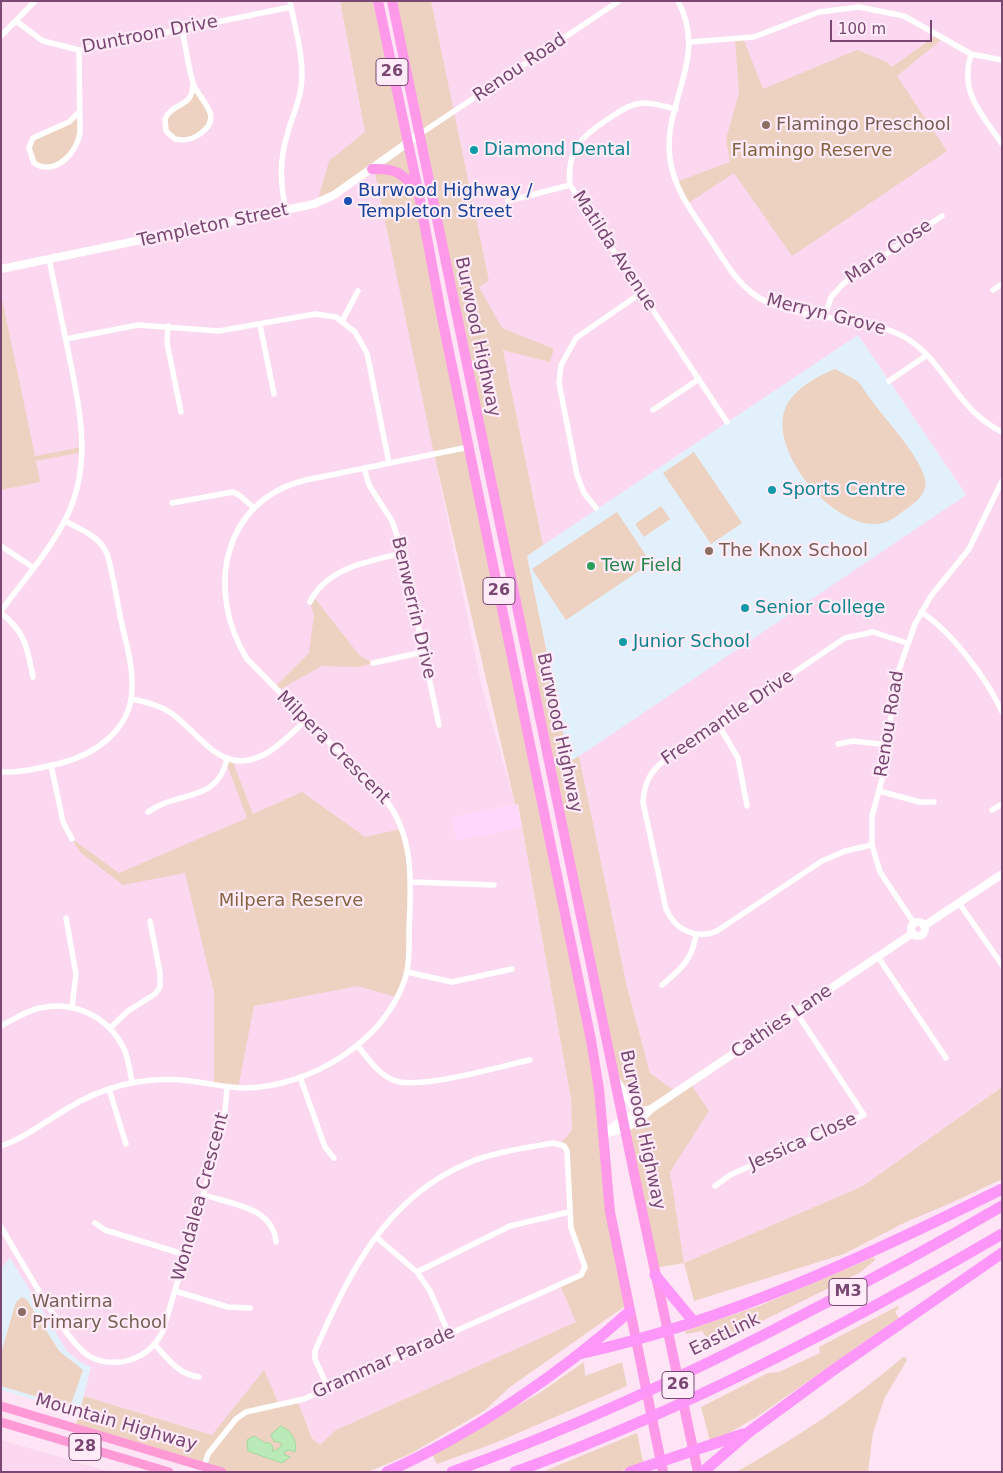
<!DOCTYPE html>
<html>
<head>
<meta charset="utf-8">
<style>
  body { margin:0 }
  #map { position:relative; width:1003px; height:1473px; overflow:hidden; background:#fee4f4; font-family:"DejaVu Sans",sans-serif }
  canvas { display:block }
  .frame { position:absolute; inset:0; border:2px solid #794772; pointer-events:none }
  .scale { position:absolute; left:830px; top:20px; width:102px; height:22px; box-sizing:border-box; border:2px solid #794772; border-top:0; padding-left:6px; font-size:15px; line-height:18px; white-space:nowrap; color:#794772; -webkit-text-stroke:4px #ffecf8; paint-order:stroke }
</style>
</head>
<body>
<div id="map">
<canvas width="1003" height="1473"></canvas>
<div class="frame"></div>
<div class="scale">100 m</div>
</div>
<script>
const ctx = document.querySelector('canvas').getContext('2d');
ctx.lineJoin = 'round';
function paint(path, color) { ctx.fillStyle = color; ctx.fill(path, 'evenodd'); }
function strokePath(path, color, width, dash) { ctx.strokeStyle = color; ctx.lineWidth = width; ctx.lineCap = dash ? 'butt' : 'round'; ctx.setLineDash(dash || []); ctx.stroke(path); }
function label(font, color, halo, rows, align = 'center') {
  ctx.font = font + ' "DejaVu Sans",sans-serif'; ctx.lineWidth = 4.5; ctx.setLineDash([]); ctx.textBaseline = 'middle'; ctx.strokeStyle = halo; ctx.fillStyle = color; for (const [text, x, y, turn = 0] of rows) {
    ctx.save(); ctx.translate(x, y); ctx.rotate((+turn || 0) * Math.PI / 180); ctx.textAlign = isNaN(turn) ? turn : align; if (halo) ctx.strokeText(text, 0, 0); ctx.fillText(text, 0, 0); ctx.restore();
  }
}
paint(new Path2D(`
  M1 1H340L365 133 383 204 482 688 515 804 452 817 456 840 522 827 571 1099 572 1130 564 1146 606 1309 336 1430 320 1445 313 1438 297 1401 279 1404 274 1392 212 1435 84 1396 91 1367 80 1362 67 1351 10 1258 1 1268Z
  M431 1H1002V1087L863 1186 684 1263 669 1172 709 1111 677 1093 650 1073 627 987 579 756 966 494 858 335 543 545 503 349 479 287 488 280Z
  M1 1440 63 1458 110 1472H1Z`), '#fbd8ef');
paint(new Path2D(`
  M517 804 522 827 456 841 452 817Z`), '#ffd7fc');
paint(new Path2D(`
  M858 335 966 495 569 763 527 556Z
  M10 1258 67 1351 80 1362 91 1367 79 1413 1 1390V1268Z`), '#e1f0fa');
paint(new Path2D(`
  M340 1H377L591 1040 606 1162 628 1304 510 1387 484 1411 410 1454 368 1472H222L75 1428 84 1396 212 1435 264 1370 279 1404 297 1400 312 1438 320 1445 336 1430 576 1322 560 1285 584 1270 573 1234 567 1152 561 1143 572 1130 571 1099 518 804H515L434 454 374 168 317 203 329 161 365 132Z
  M392 1H431L489 281 479 287 502 328 554 349 550 362 503 350 543 545 527 556 569 762 579 756 627 987 650 1073 676 1092 690 1083 709 1111 670 1172 684 1263 863 1186 1002 1087V1179L951 1203 906 1222 844 1254 694 1301 684 1263 654 1268 625 1130 641 1119 615 1079Z
  M937 35 942 39 897 76 947 151 792 256 734 173 687 204 676 182 730 162 726 139 739 93 735 38H743L763 89 857 50 887 62 892 67Z
  M193 85 210 115 203 132 179 140 167 133 165 119 183 105Z
  M79 112 77 144 58 164 38 165 29 151 33 138 66 123Z
  M1 294 35 456 83 447V452L36 461 40 482 1 490Z
  M835 369 856 380 861 385C877 412 918 451 925 479 928 491 918 501 909 507 899 514 889 524 876 524 832 526 772 455 784 412 790 391 817 376 835 369Z
  M694 452 742 523 711 544 663 473Z
  M661 506 670 519 644 537 635 524Z
  M617 512 651 563 566 620 532 569Z
  M313 596 360 656 373 663 359 667 322 666 277 691 274 688 309 653 314 615 310 602Z
  M232 760 253 814 302 792 365 837 401 829 409 855 408 962 396 997 358 986 254 1006 238 1088 214 1085V992L185 873 123 885 80 852 72 839 119 873 247 818 226 762Z
  M874 1257 875 1260 861 1272 718 1343 709 1342 702 1331 686 1334 685 1331 759 1306Z
  M22 1297 27 1300 59 1351 83 1370 70 1407 1 1386V1353L16 1302Z
  M898 1306 899 1308 895 1312 899 1318 758 1416 726 1435 710 1441 701 1407 768 1373 779 1372 820 1353 819 1347Z
  M903 1357H905L907 1360 884 1399 873 1433 868 1472H736C795 1439 852 1401 903 1357Z
  M584 1362 585 1376 622 1362 627 1386 495 1443 437 1464 432 1454 538 1394Z
  M637 1433 643 1462 619 1472H542Z`), '#edd2c1');
const water = new Path2D(`
  M281 1426C291 1431 298 1440 295 1452L290 1450 284 1451 285 1455 290 1457 282 1463 248 1451 247 1440 254 1436 265 1443H270L273 1447 272 1452 281 1447 282 1443 274 1441 271 1435Z`);
paint(water, '#baeab7');
strokePath(water, '#a0dc9c', 1);
strokePath(new Path2D(`
  M678 1C709 59 662 103 670 159 674 189 692 212 708 236 721 255 733 278 752 293 792 324 862 312 906 338 946 362 955 409 1002 432
  M16 21 43 41 79 50 291 7
  M182 30C186 47 188 66 193 83 198 99 225 116 201 133 194 139 184 141 175 139L166 131 165 119C173 101 192 109 193 85
  M1 36 35 1
  M690 42 754 37 819 12 859 7 904 16 971 54 1002 60
  M971 54C959 93 982 114 1002 144
  M676 109C665 107 653 102 642 103 630 104 621 111 611 117 583 136 566 148 570 185L727 422
  M79 112 69 122 33 138 29 148 34 163C55 177 78 152 80 132L79 50
  M420 134 619 1
  M508 201 570 185
  M286 210C280 183 279 159 288 132 292 117 299 103 301 88 305 59 295 29 290 1
  M993 290 1002 284
  M825 316 831 297 844 283 942 216
  M342 321 358 291
  M260 325 274 394
  M168 326 167 343 181 412
  M66 339 138 325 219 331 315 314 336 317 355 332 367 353 389 463
  M889 381 927 355
  M653 410 699 379
  M364 468 369 485 392 521 403 553 439 725
  M172 503 233 492 239 495 254 508
  M596 508 584 493 577 475 559 383 561 365 576 338 641 293
  M1 546 34 568
  M310 602C327 567 370 561 403 553
  M1 611C23 581 48 553 65 520 92 468 81 415 70 360 63 327 56 293 49 259
  M921 612C951 631 988 680 1002 712
  M1 613C26 633 27 647 33 677
  M373 663 423 652
  M131 699C146 702 159 705 171 713 201 734 222 778 265 754 280 746 293 732 306 720
  M718 724 738 758 747 806
  M838 744 853 741 888 745
  M51 765 63 822 72 839
  M1 772C20 773 39 768 58 764 94 755 131 731 132 689 133 667 127 646 122 625 117 602 114 577 107 554 100 536 81 530 65 521
  M879 791 920 802H934
  M992 810 1002 804
  M148 812C178 790 217 804 227 759
  M872 845 845 851 822 861 717 931C696 940 675 930 666 909L643 802C644 784 650 771 665 760L845 638 873 632 907 643
  M411 882 494 885
  M959 903 1002 965
  M66 918 76 974 72 1008
  M914 923 880 872 872 845V816L884 772 895 681 915 624 931 596 969 549 1002 481
  M878 957 946 1058
  M407 972 452 982 512 969
  M662 985C681 969 693 959 696 934
  M1 1026C14 1019 26 1011 40 1008 74 1000 109 1017 124 1049 129 1060 130 1072 132 1083
  M110 1028 128 1011 155 994 160 987V973L150 921
  M357 1045C368 1058 377 1073 393 1080 416 1091 501 1066 530 1060
  M300 1077 325 1147 334 1158
  M109 1089 126 1144
  M1 1146C27 1137 47 1120 70 1107 86 1097 104 1090 122 1085 144 1080 167 1078 190 1081 209 1083 227 1088 246 1088 310 1086 381 1044 404 982 410 965 409 947 409 930 411 884 415 837 385 799L247 659C205 591 222 500 306 480L469 447
  M715 1186 730 1175 864 1115 796 1012
  M204 1195C231 1204 273 1207 276 1242
  M95 1223 105 1230 186 1255
  M1 1227C18 1255 65 1342 89 1356 100 1363 118 1364 130 1360 146 1355 156 1345 163 1331L224 1124 227 1087
  M376 1237 417 1272 430 1291 449 1334
  M417 1272 510 1226 569 1212
  M175 1291 228 1307 250 1308
  M155 1345C168 1359 178 1374 199 1377
  M204 1466 208 1454 236 1419 246 1412 304 1399 581 1275 585 1267 571 1228 567 1151 564 1146 553 1143C525 1148 494 1152 468 1163 385 1198 349 1273 315 1351V1359L328 1388`), '#fff', 5.5);
strokePath(new Path2D(`
  M1 269 314 204 334 195 420 134
  M911 929a7 7 0 1 1 14 0a7 7 0 1 1-14 0Z
  M924 926 1002 874
  M616 1080 637 1112
  M605 1133C620 1121 631 1113 651 1109
  M603 1134C624 1130 636 1125 651 1109L913 933`), '#fff', 8);
strokePath(new Path2D(`
  M1 1406 222 1472
  M1 1422 169 1472`), '#ff9ad6', 9);
strokePath(new Path2D(`
  M378 1 418 190 441 313 591 1040 599 1089 610 1212 663 1472
  M392 1 634 1173 698 1472
  M372 169C396 168 401 173 418 190`), '#fe98e8', 10);
strokePath(new Path2D(`
  M655 1275 694 1322
  M579 1354C728 1321 865 1257 1002 1189
  M387 1472C472 1434 560 1374 629 1312
  M452 1472C575 1428 694 1372 810 1311 875 1278 939 1243 1002 1206
  M515 1472C685 1410 846 1325 1002 1234
  M630 1472 743 1434
  M703 1472 749 1432 832 1371 1002 1253`), '#fd96f9', 11);
for (const [x, y, r, color] of [
  [766,125,5,"#8d6e63"],
  [474,150,5,"#0f9aa8"],
  [348,201,5,"#1a4fb4"],
  [772,490,5,"#0f9aa8"],
  [709,551,5,"#8d6e63"],
  [591,566,5,"#2e9e5b"],
  [745,608,5,"#0f9aa8"],
  [623,642,5,"#0f9aa8"],
  [22,1312,5,"#8d6e63"]
]) { const dot = new Path2D(); dot.arc(x, y, r, 0, 2 * Math.PI); ctx.fillStyle = color; ctx.fill(dot); strokePath(dot, '#ffecf8', 2); }
for (const [x, y, w] of [
  [392,72,32],
  [499,591,32],
  [848,1292,38],
  [678,1385,32],
  [85,1447,32]
]) { const box = new Path2D(); box.roundRect(x - w / 2, y - 13.5, w, 27, 4); ctx.fillStyle = '#ffecf8'; ctx.fill(box); strokePath(box, '#794772', 1); }
label('bold 16px', '#794772', null, [
  ["26",392,72],
  ["26",499,591],
  ["M3",848,1292],
  ["26",678,1385],
  ["28",85,1447]
]);
label('18px', '#794772', '#ffecf8', [
  ["Duntroon Drive",150,35,-11],
  ["Renou Road",520,68,-34],
  ["Templeton Street",213,226,-12],
  ["Matilda Avenue",614,251,57],
  ["Mara Close",889,252,-34],
  ["Merryn Grove",826,315,14],
  ["Burwood Highway",477,337,78],
  ["Benwerrin Drive",413,608,77],
  ["Freemantle Drive",728,718,-34],
  ["Renou Road",890,724,-81],
  ["Burwood Highway",559,733,78],
  ["Milpera Crescent",333,748,45],
  ["Cathies Lane",782,1022,-34],
  ["Burwood Highway",642,1130,78],
  ["Jessica Close",803,1142,-24],
  ["Wondalea Crescent",201,1197,-75],
  ["EastLink",725,1335,-26],
  ["Grammar Parade",384,1363,-24],
  ["Mountain Highway",116,1423,16]
]);
label('18px', '#785e54', '#ffecf8', [
  ["Flamingo Preschool",776,125],
  ["The Knox School",719,551],
  ["Wantirna",32,1302],
  ["Primary School",32,1323]
], 'left');
label('18px', '#0d838f', '#ffecf8', [
  ["Diamond Dental",484,150],
  ["Sports Centre",782,490],
  ["Senior College",755,608],
  ["Junior School",633,642]
], 'left');
label('18px', '#866340', '#ffecf8', [
  ["Flamingo Reserve",812,151],
  ["Milpera Reserve",291,901]
]);
label('18px', '#164399', '#ffecf8', [
  ["Burwood Highway /",358,191],
  ["Templeton Street",358,212]
], 'left');
label('18px', '#27864d', '#ffecf8', [
  ["Tew Field",601,566]
], 'left');
</script>
</body>
</html>
